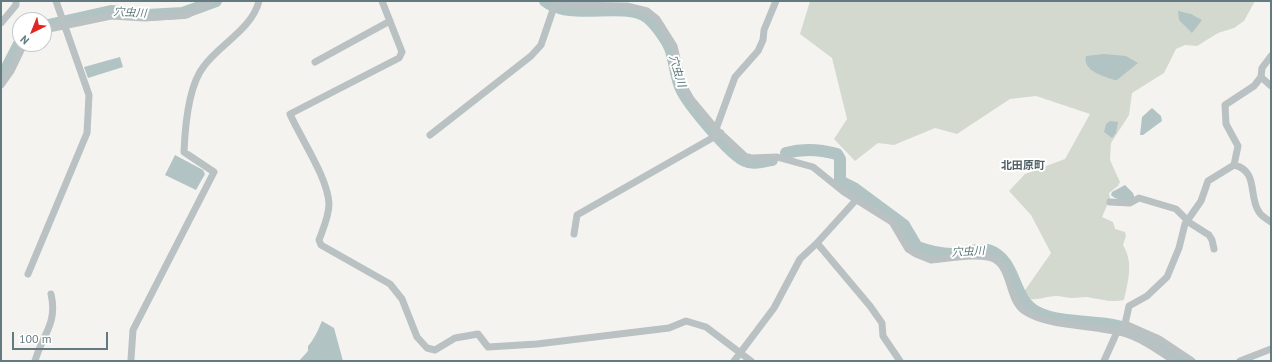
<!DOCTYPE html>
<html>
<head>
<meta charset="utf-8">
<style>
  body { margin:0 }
  #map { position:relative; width:1272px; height:362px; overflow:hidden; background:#f4f3f0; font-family:"PT Sans",sans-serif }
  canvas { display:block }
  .frame { position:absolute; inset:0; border:2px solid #637a80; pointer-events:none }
  .north { position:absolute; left:12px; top:12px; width:40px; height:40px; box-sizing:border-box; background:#fff; border:1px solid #c1cacc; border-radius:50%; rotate:223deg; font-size:11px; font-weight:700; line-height:16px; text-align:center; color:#637a80 }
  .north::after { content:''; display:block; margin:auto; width:14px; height:18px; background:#df2725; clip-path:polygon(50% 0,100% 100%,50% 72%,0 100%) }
  .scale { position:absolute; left:12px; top:332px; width:96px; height:18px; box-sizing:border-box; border:2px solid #637a80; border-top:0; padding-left:5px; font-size:12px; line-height:14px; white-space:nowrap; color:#637a80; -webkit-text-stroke:3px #fff; paint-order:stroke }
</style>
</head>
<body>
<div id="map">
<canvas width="1272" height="362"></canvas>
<div class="frame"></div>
<div class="north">N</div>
<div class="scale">100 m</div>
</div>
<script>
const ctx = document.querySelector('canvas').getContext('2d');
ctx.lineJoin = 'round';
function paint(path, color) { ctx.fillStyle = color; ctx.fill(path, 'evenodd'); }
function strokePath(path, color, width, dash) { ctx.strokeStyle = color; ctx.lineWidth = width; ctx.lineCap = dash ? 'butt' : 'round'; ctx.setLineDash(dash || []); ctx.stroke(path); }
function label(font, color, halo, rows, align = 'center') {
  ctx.font = font + ' "PT Sans","Noto Sans JP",sans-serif'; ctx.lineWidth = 4; ctx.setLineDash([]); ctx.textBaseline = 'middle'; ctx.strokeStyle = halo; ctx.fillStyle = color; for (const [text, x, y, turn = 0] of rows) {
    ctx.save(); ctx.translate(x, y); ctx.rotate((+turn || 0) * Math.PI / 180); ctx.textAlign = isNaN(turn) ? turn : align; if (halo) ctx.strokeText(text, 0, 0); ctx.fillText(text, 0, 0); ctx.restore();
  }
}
paint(new Path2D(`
  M810 1H1255L1244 21 1234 28 1218 33 1197 46 1185 45 1176 49 1164 73 1132 93 1129 115 1111 143 1110 160 1120 182 1118 186 1109 193 1110 199 1102 217 1113 222 1115 229 1125 232 1126 236 1123 245C1134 263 1128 281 1124 300 1112 303 1099 299 1087 297 1082 297 1077 298 1072 298 1067 298 1061 296 1056 296 1045 296 1029 305 1023 293L1051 253 1031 215 1009 191 1025 174 1065 159 1090 114 1036 96 1010 99 957 134 935 128 894 145 878 143 855 161 834 139 847 119 832 58 800 34Z`), '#d4d9cf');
paint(new Path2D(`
  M1178 11 1191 14 1202 20 1192 33 1179 20Z
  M1104 54 1126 56 1138 63 1117 80H1115C1105 77 1082 71 1086 56Z
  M120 57 123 67 88 78 84 67Z
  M1152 108 1161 116 1162 121 1143 135H1140L1142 117Z
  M1110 121 1118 122 1116 133 1112 138 1104 132 1106 124Z
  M175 155 203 170 205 174 196 190 165 175Z
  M1125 185 1133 193 1135 199C1127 201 1117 201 1111 195L1112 192Z
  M322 321 334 328 343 361H299L308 351V346C314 340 319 328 322 321Z`), '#b1c3c3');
strokePath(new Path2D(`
  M545 1C570 22 626 0 648 18 656 25 666 39 670 48 675 61 675 76 681 89 688 104 730 155 745 161 753 165 764 161 772 160
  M44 26 111 11 147 15 183 13 216 1
  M1 79 20 42
  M786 153C804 148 819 149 837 154L840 159V181L854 188 904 225 917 247C928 251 940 254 952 254 961 253 982 248 988 250 1018 260 1011 299 1037 312 1062 324 1092 320 1118 326 1140 332 1166 347 1185 361`), '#b1c3c3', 12);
strokePath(new Path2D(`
  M382 1 402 52 399 58 290 114C301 139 328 178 329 204 329 216 323 229 319 240L321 245 390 284 402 299 417 337 427 348 435 350 455 338 478 334 488 347 537 344 669 328 686 321 706 327 751 361
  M557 1 570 5 627 6 647 11 657 19 674 46 683 85 691 99 716 129 745 156 752 158 777 157 813 167 844 192 892 222 908 249 916 254 931 260C946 259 981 252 994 259 1013 269 1007 301 1026 312 1050 327 1096 325 1123 333 1141 338 1159 351 1174 361
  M1 23 16 5V1
  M44 30 111 16 145 18 187 15 212 1
  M315 62 390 21
  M1261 77 1271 86
  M1 85 11 71 24 44
  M716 129 735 77 758 51 763 40 764 30 776 1
  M430 135 531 56 541 45 556 1
  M1234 165 1238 146 1226 124 1225 105 1254 86 1261 77 1262 68 1271 56
  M1110 202 1130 203 1139 198 1176 209 1190 223 1209 235 1212 240 1214 249
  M574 234 577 215 721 133
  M817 243 870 306 882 323 883 336 900 361
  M28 274 87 133 89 95 56 1
  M1125 324 1159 339 1192 361
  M1123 333 1129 306 1147 296 1167 277 1179 248 1185 224 1201 201 1208 181 1234 165C1259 171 1248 196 1259 212 1261 216 1267 219 1271 222
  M131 359 133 330 214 172 184 152C185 127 188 86 204 66 220 44 252 29 259 1
  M35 361C42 335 58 324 51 294
  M734 361 774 308 800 259 817 243 856 200
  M1104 361 1117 332
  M1240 361 1271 349`), '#bac1c2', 7);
label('italic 11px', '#5a7677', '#fff', [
  ["穴虫川",130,13,3],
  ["穴虫川",677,71,73],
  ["穴虫川",968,252,-3]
]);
label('bold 11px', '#516165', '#fff', [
  ["北田原町",1023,166]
]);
</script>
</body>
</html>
